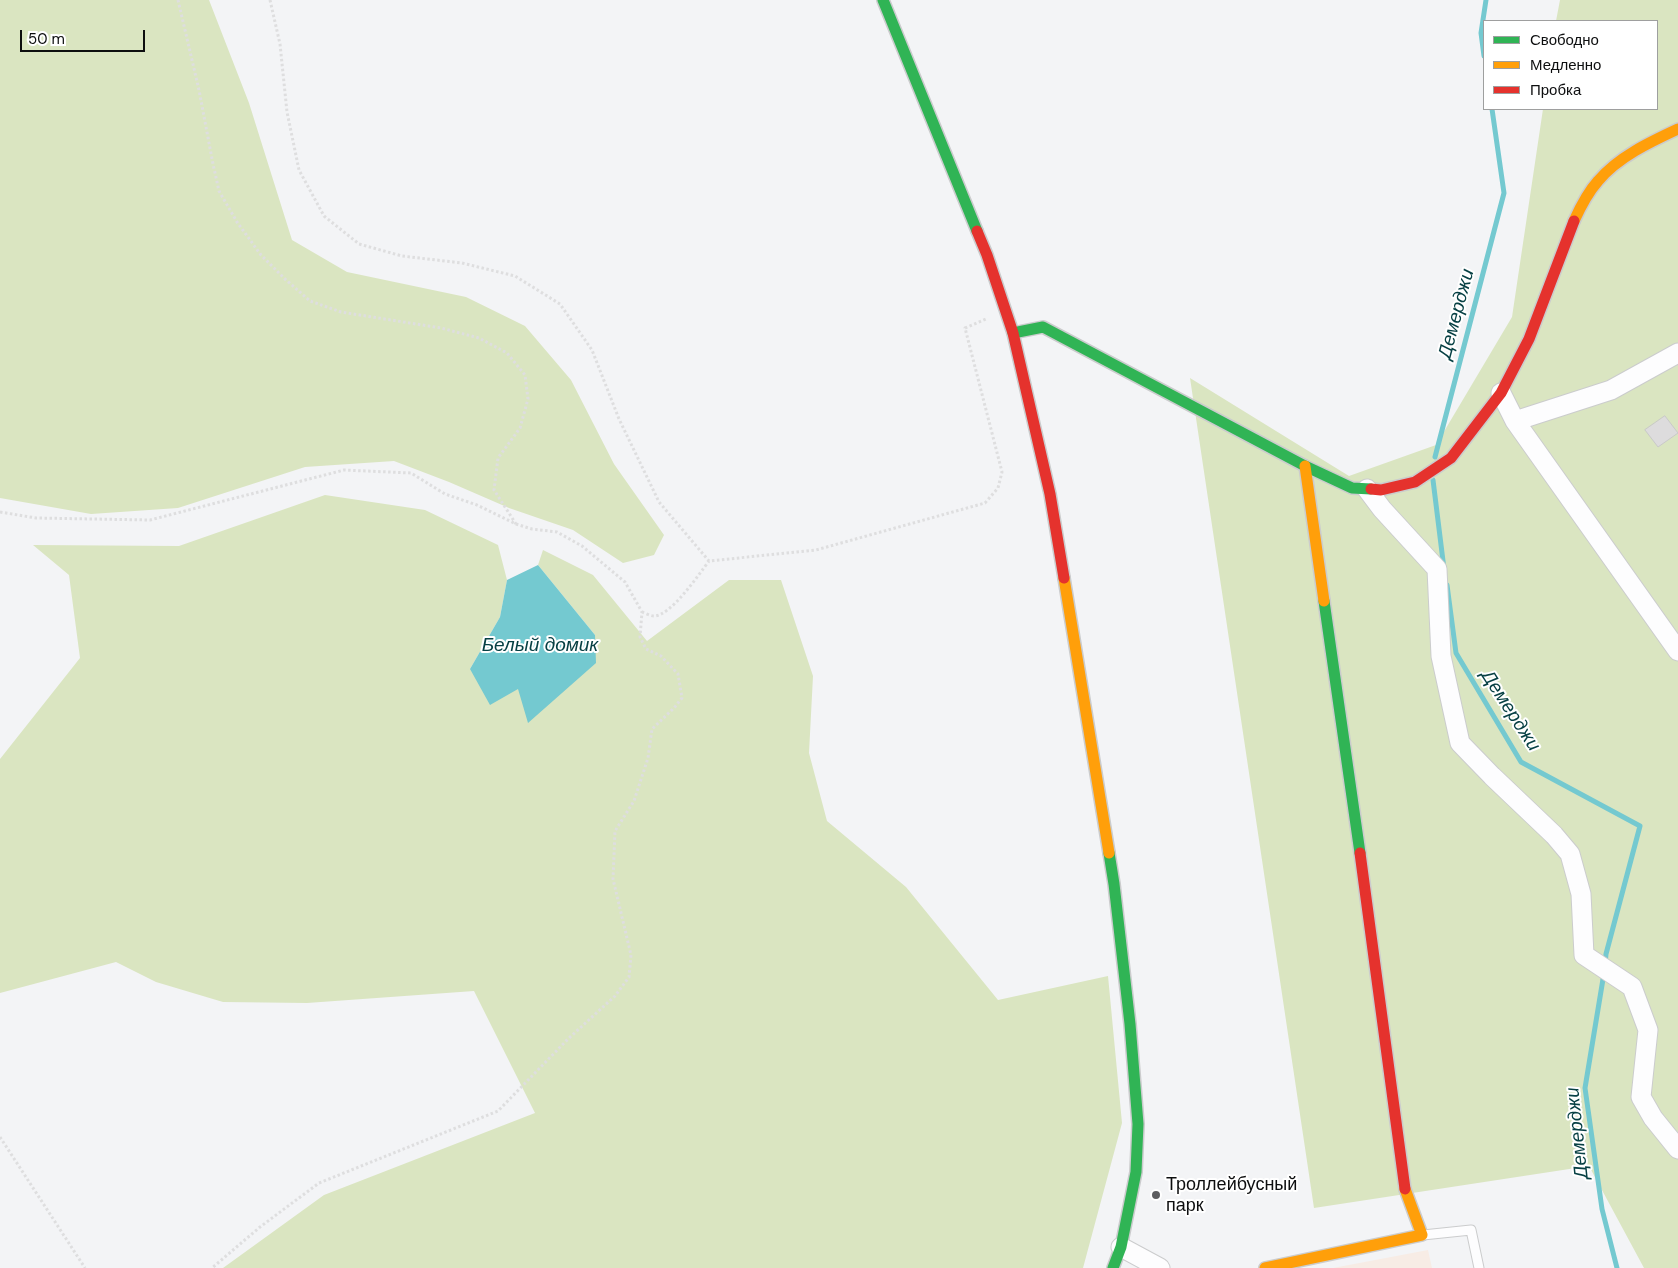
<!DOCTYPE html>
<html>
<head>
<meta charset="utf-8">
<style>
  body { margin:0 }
  #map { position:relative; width:1678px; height:1268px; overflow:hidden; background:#f3f4f6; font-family:"DM Sans",sans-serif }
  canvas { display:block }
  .legend { position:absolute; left:1483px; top:20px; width:175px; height:90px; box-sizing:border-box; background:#fff; border:1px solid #9e9f9f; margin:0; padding:6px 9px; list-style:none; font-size:15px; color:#0d0e0f }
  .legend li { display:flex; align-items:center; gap:10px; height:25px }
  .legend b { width:25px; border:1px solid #9e9f9f }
  .scale { position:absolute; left:20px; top:30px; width:125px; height:22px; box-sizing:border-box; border:2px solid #0d0e0f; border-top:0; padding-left:6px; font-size:15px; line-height:18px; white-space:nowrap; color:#0d0e0f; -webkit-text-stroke:4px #fff; paint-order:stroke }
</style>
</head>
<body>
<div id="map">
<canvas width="1678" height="1268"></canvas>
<ul class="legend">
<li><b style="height:6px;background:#30b455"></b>Свободно</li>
<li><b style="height:6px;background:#ff9f0a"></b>Медленно</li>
<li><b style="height:6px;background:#e5322d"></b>Пробка</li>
</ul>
<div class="scale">50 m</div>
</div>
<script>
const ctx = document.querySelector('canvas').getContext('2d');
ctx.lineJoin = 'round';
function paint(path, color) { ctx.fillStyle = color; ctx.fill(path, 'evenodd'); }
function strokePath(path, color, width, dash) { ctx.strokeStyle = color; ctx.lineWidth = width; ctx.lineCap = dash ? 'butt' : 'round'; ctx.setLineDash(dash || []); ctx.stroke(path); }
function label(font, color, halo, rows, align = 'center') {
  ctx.font = font + ' "DM Sans",sans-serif'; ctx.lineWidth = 4; ctx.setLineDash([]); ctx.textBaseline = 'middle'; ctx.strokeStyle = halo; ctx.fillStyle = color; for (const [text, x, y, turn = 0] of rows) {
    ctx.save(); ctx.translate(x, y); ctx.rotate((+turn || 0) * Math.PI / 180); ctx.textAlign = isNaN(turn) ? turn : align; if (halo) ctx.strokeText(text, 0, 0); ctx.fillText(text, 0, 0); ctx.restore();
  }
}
paint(new Path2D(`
  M1428 1250 1432 1268H1333Z`), '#f7ece5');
paint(new Path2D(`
  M0 0H209L249 103 292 240 347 272 466 297 525 326 571 380 614 464 664 535 654 555 623 563 573 530 509 508 449 482 394 461 305 467 178 508 91 514 0 498Z
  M1560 0H1678V1268H1644L1589 1166 1314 1208 1190 378 1349 476 1436 445 1512 317 1543 109H1657V21H1556Z
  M325 495 425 510 498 545 507 580 500 617 470 669 595 635 538 565 543 550 593 575 647 641 729 580H781L813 676 809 753 827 821 906 887 998 1000 1108 976 1122 1123 1083 1268H223L324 1195 535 1113 474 991 307 1003 223 1002 156 982 116 962 0 993V759L80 658 69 575 33 545 179 546Z`), '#dae5c1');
paint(new Path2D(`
  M538 565 595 635 596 663 528 723 518 689 490 705 470 669 500 617 507 580Z`), '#74c9d0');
strokePath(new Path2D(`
  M1484 56 1481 33 1486 0
  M1435 457 1504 193 1492 109
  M1433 480 1444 569
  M1447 585 1456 653 1521 762 1640 826 1606 954 1605 965
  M1604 973 1585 1088 1602 1209 1617 1268`), '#74c9d0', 5);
const building = new Path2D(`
  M1665 416 1678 433 1658 447 1645 430Z`);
paint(building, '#dddcdd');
strokePath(building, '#c9c9c9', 1);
const lane = new Path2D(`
  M1423 1235 1471 1230 1479 1268`);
const street = new Path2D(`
  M1501 393 1515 421 1678 651
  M1515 421 1611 390 1678 353
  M1367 489 1382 509 1437 569 1441 656 1460 743 1492 776 1554 835 1570 854 1581 894 1584 955 1632 987 1648 1030 1641 1097 1653 1118 1678 1149
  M1121 1247 1160 1268`);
const fast = new Path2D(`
  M883 0 977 231
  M1013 333 1043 327 1305 466 1352 488 1371 489
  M1324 601 1360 853
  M1109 853 1114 884 1130 1024 1138 1124 1136 1172 1121 1247 1113 1268`);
const slow = new Path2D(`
  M1574 221C1579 210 1589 191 1598 181 1618 157 1650 142 1678 129
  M1305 466 1324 601
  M1064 578 1109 853
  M1265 1268 1422 1235 1405 1189`);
const jam = new Path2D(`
  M977 231 987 255 1013 333 1050 494 1064 578
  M1371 489 1381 490 1415 482 1451 458 1501 393 1529 339 1574 221
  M1360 853 1405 1189`);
strokePath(lane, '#cbcccd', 11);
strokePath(street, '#cbcccd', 21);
strokePath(fast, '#cbcccd', 14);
strokePath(slow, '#cbcccd', 14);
strokePath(jam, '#cbcccd', 14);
strokePath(new Path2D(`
  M178 0 199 90 213 164 219 191 237 222 261 255 285 279 310 301 341 312 441 328 479 338 507 353 525 375 528 399 520 428 498 458 494 490 516 524
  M270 0 280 44 287 112 299 170 324 216 359 244 402 256 462 263 515 276 560 304 592 350 619 419 659 502 709 561
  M0 512 36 518 150 520 344 470 411 473 445 494 477 505 516 524 532 529 557 532 582 546 625 582 642 612 640 637 646 649 661 656 678 674 682 698 674 708 652 729 648 758 634 801 615 831 613 879 631 955 629 977 615 996 568 1039 498 1111 319 1183 260 1227 212 1268
  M642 612C645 613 650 616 654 616 671 616 699 574 709 561L816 550 985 503 998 488 1002 472 965 328 986 319
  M0 1137 85 1268`), '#dededf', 3, [2.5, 2.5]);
strokePath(lane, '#fdfdfe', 9);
strokePath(street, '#fdfdfe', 19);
strokePath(fast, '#30b455', 11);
strokePath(slow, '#ff9f0a', 11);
strokePath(jam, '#e5322d', 11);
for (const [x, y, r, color] of [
  [1156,1195,5,"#5e5e60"]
]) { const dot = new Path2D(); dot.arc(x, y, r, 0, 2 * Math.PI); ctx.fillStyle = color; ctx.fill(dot); strokePath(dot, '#fff', 2); }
label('18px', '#0d0e0f', '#fff', [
  ["Троллейбусный",1166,1185],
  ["парк",1166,1206]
], 'left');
label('italic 19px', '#074044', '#fff', [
  ["Демерджи",1457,314,-75],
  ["Белый домик",540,646],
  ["Демерджи",1510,711,57],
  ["Демерджи",1578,1133,-96]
]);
</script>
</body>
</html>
